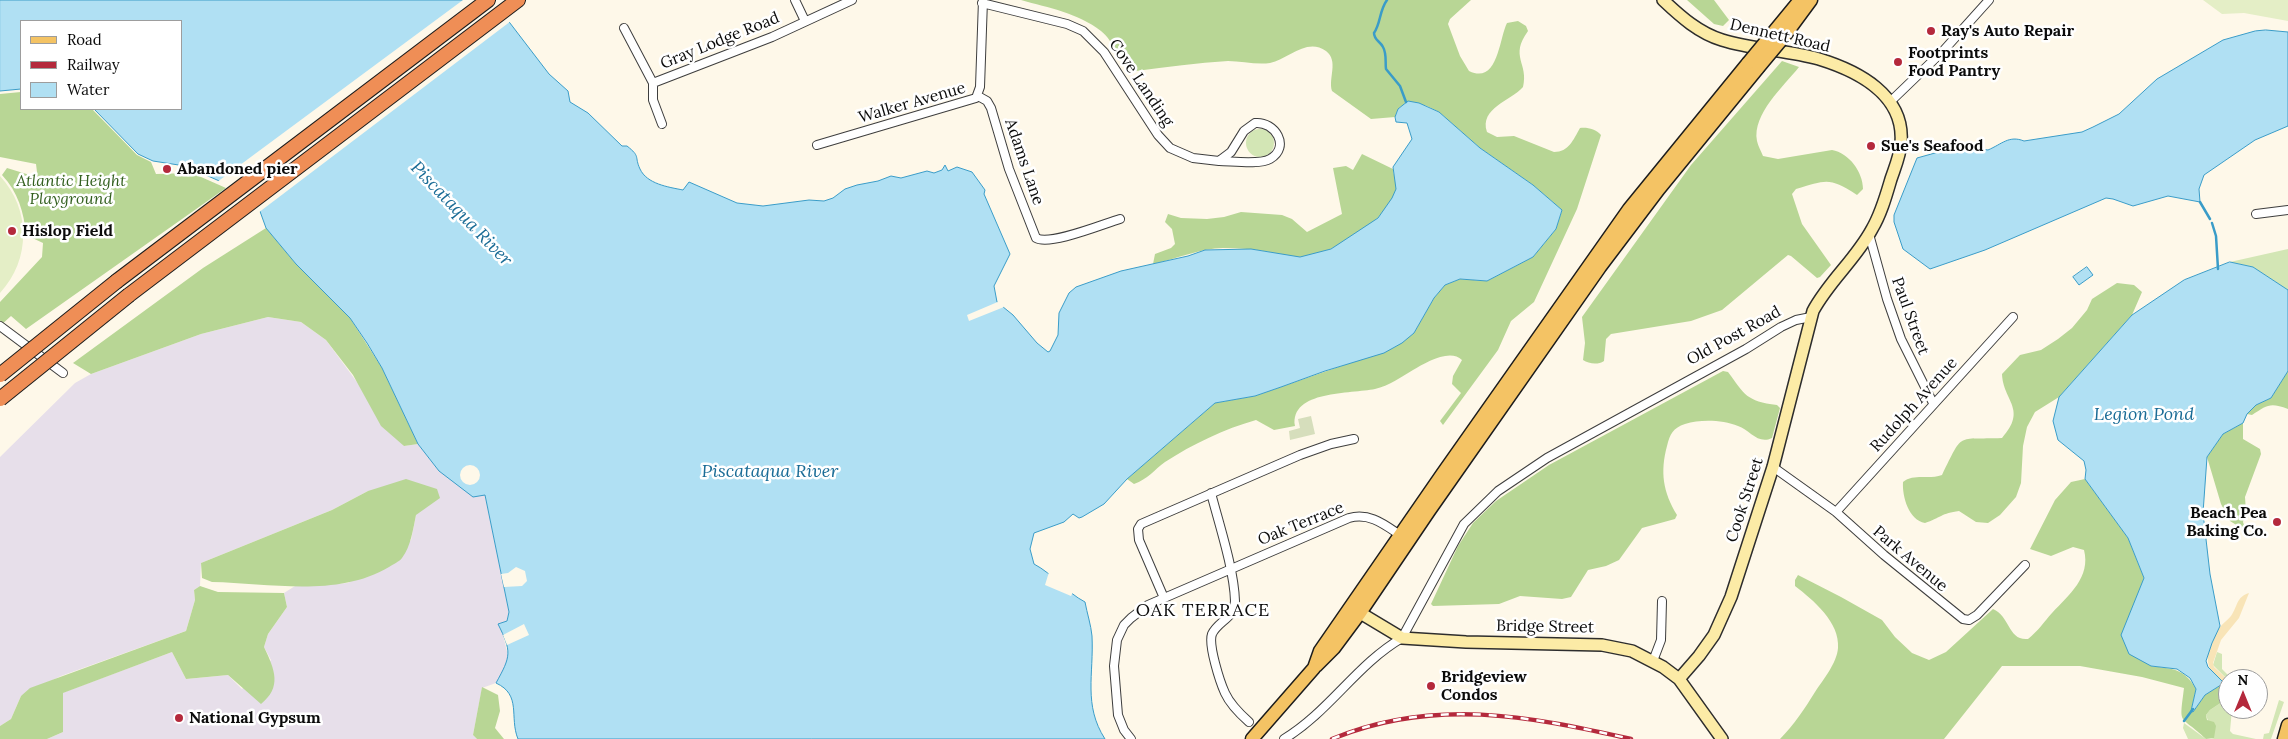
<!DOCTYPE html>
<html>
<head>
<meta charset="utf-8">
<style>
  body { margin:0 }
  #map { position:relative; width:2288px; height:739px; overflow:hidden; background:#fef8e9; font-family:Lora,serif }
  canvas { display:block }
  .legend { position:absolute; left:20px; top:20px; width:162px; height:90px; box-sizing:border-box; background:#fff; border:1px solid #9d9d9d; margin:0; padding:6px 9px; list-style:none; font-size:15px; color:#0b0b0b }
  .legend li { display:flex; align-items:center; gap:10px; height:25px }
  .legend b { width:25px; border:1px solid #9d9d9d }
  .north { position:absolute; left:2218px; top:669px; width:50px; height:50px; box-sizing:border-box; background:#fff; border:1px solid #9d9d9d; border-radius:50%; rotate:0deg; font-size:14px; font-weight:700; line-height:20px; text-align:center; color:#0b0b0b }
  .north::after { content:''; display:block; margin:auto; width:18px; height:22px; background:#b4293c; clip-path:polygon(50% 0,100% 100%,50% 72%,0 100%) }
</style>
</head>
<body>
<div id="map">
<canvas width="2288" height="739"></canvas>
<ul class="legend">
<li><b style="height:6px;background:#f4c364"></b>Road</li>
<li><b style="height:6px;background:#b4293c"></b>Railway</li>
<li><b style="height:14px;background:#b0e0f3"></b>Water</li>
</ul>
<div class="north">N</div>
</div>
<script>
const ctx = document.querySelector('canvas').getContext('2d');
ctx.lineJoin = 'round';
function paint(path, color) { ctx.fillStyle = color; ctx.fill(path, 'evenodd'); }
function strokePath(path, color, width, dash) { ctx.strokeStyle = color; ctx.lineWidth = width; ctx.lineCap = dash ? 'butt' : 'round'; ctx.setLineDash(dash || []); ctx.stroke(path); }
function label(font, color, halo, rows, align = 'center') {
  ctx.font = font + ' Lora,serif'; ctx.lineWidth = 5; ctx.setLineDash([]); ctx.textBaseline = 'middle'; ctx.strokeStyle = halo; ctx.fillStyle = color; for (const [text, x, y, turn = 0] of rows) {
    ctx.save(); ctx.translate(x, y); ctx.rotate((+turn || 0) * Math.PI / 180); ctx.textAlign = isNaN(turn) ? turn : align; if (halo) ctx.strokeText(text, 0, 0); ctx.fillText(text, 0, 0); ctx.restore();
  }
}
paint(new Path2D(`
  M268 317 301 322 326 340 404 446 418 444 439 471 485 495 509 612 503 635 509 660 496 683 482 688 473 735 477 739H47L63 732 62 693 172 652 186 679 228 675 242 689 271 660 264 647 268 634 287 607 284 593 295 586 348 583 411 540 416 515 368 491 332 510 201 563 200 586 194 590 195 600 186 631 61 676 21 696 11 719 0 726V457L75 383 91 374 201 334Z`), '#e7dfea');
paint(new Path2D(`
  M1246 143a14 14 0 1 1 28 0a14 14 0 1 1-28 0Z
  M2288 249V290L2253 267 2230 262Z
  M2217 652 2222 654V669L2232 679H2227L2213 665Z
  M2228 684V709H2232L2230 731 2233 734 2256 739H2211L2214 738 2206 715 2210 710 2222 702Z
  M2279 700 2284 702 2271 739H2263L2264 734 2269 733Z
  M2184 723 2206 739H2188L2183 728Z`), '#d3e6b5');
paint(new Path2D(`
  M1021 0H1471L1450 19 1448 24 1460 56 1469 71C1498 85 1499 39 1507 23L1518 21 1526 26 1528 31C1509 57 1529 63 1523 87 1511 101 1479 108 1487 132L1497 137 1514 136 1554 152C1569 152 1573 140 1580 128 1587 127 1596 129 1601 135L1577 209 1534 302 1511 321 1498 350 1443 425 1440 421 1461 393 1452 384 1453 376 1462 360C1450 348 1425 363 1413 370 1401 377 1389 386 1375 389 1351 394 1290 390 1295 426L1274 430 1256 420C1224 429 1193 444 1165 462 1154 470 1148 479 1134 484L1127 479 1215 403 1255 396 1393 348 1414 333 1434 298 1445 285 1460 279 1487 281 1533 257 1556 229 1562 210 1533 185 1480 148 1439 112 1427 106 1408 101 1398 109 1395 117 1371 119 1332 91C1328 78 1339 61 1326 51 1307 37 1288 59 1270 63 1257 65 1241 61 1228 61 1197 63 1167 67 1136 71 1118 63 1115 42 1101 31 1078 13 1049 8 1021 0Z
  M1687 0H1714L1729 20 1723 26 1714 24Z
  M1782 61 1799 67C1784 86 1752 114 1757 141 1758 146 1761 151 1763 156L1778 159 1832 150C1849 153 1863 172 1863 189L1857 195C1829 177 1827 180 1796 189L1792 194 1802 224 1831 265 1820 277 1817 278 1791 256 1788 255 1722 310 1691 321 1611 334 1606 339 1604 361C1598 365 1589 364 1583 360L1585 343 1582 317 1691 165Z
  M21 92V109H92L137 155 151 162 156 174 192 173 226 188 26 329 11 316 0 326V302L42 257 43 243 26 235C24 212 18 192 2 175L7 168 33 176 37 172 36 164 0 157V94Z
  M1362 154 1393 169C1393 176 1398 181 1397 188 1389 221 1331 256 1299 257 1288 258 1279 254 1269 252 1254 249 1239 248 1223 248 1202 248 1175 259 1153 264L1155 254 1171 248 1175 244 1172 229 1165 222 1168 214 1181 218 1207 219 1224 217 1241 212 1282 215 1292 219 1307 232 1342 214 1333 168 1346 166 1353 170Z
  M266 228 296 264 350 318 382 368 418 444 404 446 381 426 353 375 326 340 301 322 268 317 201 334 91 374 73 363 203 268Z
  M2117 283 2134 285 2142 292 2132 315 2059 397 2035 412 2027 427 2023 446 2021 483 2016 497 2000 515 1988 523 1976 522 1959 511C1942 513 1940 518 1925 523 1909 520 1902 497 1903 482 1914 473 1929 480 1942 475 1964 431 1955 440 2002 438 2028 409 2003 401 2002 374L2020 355 2041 350 2058 339 2072 328 2087 310 2092 299Z
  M1723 371 1728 372C1745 395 1746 401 1777 405L1780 408 1772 438C1758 445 1750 430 1738 426 1723 420 1701 419 1685 424 1673 428 1670 434 1667 446 1660 472 1663 492 1677 515L1675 519 1642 528 1619 560 1606 566 1588 570 1571 597 1562 599 1520 596 1499 604 1433 606 1431 604 1458 546 1473 523 1496 501 1549 465Z
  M2288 371V409C2270 402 2267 405 2252 415L2247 414 2256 405 2271 398Z
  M2243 423V439L2260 449 2261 454 2245 497 2246 512 2243 522 2246 531 2230 521 2221 504 2207 457 2223 434Z
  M406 479 437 489 440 498 416 515C413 529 411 546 402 558 399 562 393 564 389 567 337 598 269 583 212 582L202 578 201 563 332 510 368 491Z
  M2085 479 2128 538 2144 578 2136 602 2151 666C2173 669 2184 668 2196 689L2191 711 2193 712 2205 695 2224 683 2228 684 2222 702 2210 710 2206 715 2207 720 2214 722 2216 726 2214 738 2206 739C2179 713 2179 728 2184 688L2142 677 2080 666H2002L1944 739H1780C1794 725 1805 708 1815 692 1823 680 1837 663 1838 648 1840 622 1813 600 1795 586V580L1798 575 1841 597 1882 620 1895 637 1912 653 1929 660 1946 652 1993 609C2010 616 2008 641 2028 639 2038 631 2044 622 2052 613 2069 595 2091 577 2084 550L2073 547 2051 556 2030 549 2055 500 2071 482Z
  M200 586 218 592 284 593 287 607 268 634 264 647C275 670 282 687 261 704L228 675 186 679 172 652 63 693V732L47 739H0V726L11 719 21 696 30 688 186 631 195 600 194 590Z
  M482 687 498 695 500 711 495 728 504 739H477L473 735Z`), '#b8d695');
paint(new Path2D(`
  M2249 593 2239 618 2221 640 2213 663 2214 667 2228 680V685C2200 674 2205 646 2220 627 2223 623 2228 620 2231 616 2238 606 2236 597 2249 593Z`), '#f8e4b7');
paint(new Path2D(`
  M1311 416 1315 434 1290 440 1289 431 1300 428 1298 419Z`), '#d6debc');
paint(new Path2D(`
  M2203 0H2288V21L2244 13 2222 14Z
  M0 176C31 209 31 260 0 293Z`), '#e4eec6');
const water = new Path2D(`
  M0 0H494L500 10 549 74 568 91 570 102 588 113 622 146H627C641 157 634 156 640 169 647 184 668 187 683 190L689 182 737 203 763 206 809 200 824 201 833 198 845 189 857 185 878 181 891 176 901 178 927 171 934 173 942 170 945 165 948 171 957 167 972 172 985 190 984 194 1010 254 994 286 997 302 1013 315 1037 343 1048 352 1050 351 1058 335 1059 313 1069 293 1076 287 1121 271 1188 256 1205 250 1251 249 1300 257 1331 249 1378 218 1392 198 1396 189 1393 167 1412 139 1407 123 1396 122 1395 117 1398 109 1408 101 1419 103 1439 112 1480 148 1533 185 1562 210 1556 229 1533 257 1487 281 1460 279 1445 285 1434 298 1414 333 1402 343 1384 353 1325 371 1281 387 1255 396 1215 403 1127 479 1104 504 1082 517 1079 518 1073 514 1064 522 1034 533 1030 549 1034 564C1053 574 1066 592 1085 602 1087 613 1091 625 1092 636 1094 674 1083 705 1105 739H518C509 717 522 695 496 683 511 656 512 652 498 624L507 621 509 612 485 495 473 497 439 471 418 444 382 368 367 343 350 318 296 264 266 228 257 203 224 183 185 166 153 161 138 154 94 109H181V21H21V89L0 91Z
  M2266 30 2288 32V126L2255 140 2204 175 2199 189 2200 202 2168 196 2133 206 2113 199 2106 198 1985 250 1930 269 1903 249 1894 222V215L1917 158 1960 146 1988 150C2002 144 2009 135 2024 141L2082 132 2093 127 2119 114 2157 79 2223 40 2255 31Z
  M2230 262 2253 267 2288 290V371L2271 398 2256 405 2247 414 2243 423 2223 434 2207 457 2203 513 2210 574 2220 626 2212 643 2206 661 2208 667 2224 683 2205 695 2193 712 2191 711 2196 689 2190 678 2177 669 2151 666 2129 654 2121 635 2144 578 2128 538 2085 479 2086 470 2084 461 2058 440 2053 421 2059 397 2132 315 2184 280Z
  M2087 267 2093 275 2079 285 2073 277Z`);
paint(water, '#b0e0f3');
strokePath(water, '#3a9cc8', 1);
paint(new Path2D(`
  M463 0H497L511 21 258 213 255 205 217 182Z
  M1000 301 1004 307 969 321 967 315Z
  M460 475a10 10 0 1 1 20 0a10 10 0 1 1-20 0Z
  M516 567 525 571 527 581 522 586 504 587 501 574 508 573Z
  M1049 572 1073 592 1071 596 1045 585Z
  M524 624 529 635 507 645 503 635Z`), '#fef8e9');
strokePath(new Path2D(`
  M1387 0C1379 11 1381 23 1374 33 1374 40 1380 41 1383 47 1387 54 1385 62 1386 69L1400 86 1406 102
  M2200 202 2210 219
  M2212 223 2216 236 2218 269
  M2184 721 2193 709`), '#3a9cc8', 2.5);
const street = new Path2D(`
  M795 0 805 21
  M982 3 1067 24 1083 31 1104 52 1158 135 1170 148 1193 158 1219 161
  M624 28 653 83V100L662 124
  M653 83 772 37 852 0
  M978 96 987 101 991 108 1009 169 1036 238C1050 246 1103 224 1120 219
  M1891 101 1944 50 1989 0
  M1255 123C1275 121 1291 147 1270 159 1260 165 1231 161 1219 161L1231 152 1244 131Z
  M817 145 976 98 980 87 983 0
  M2256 214 2288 210
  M1869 234 1887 299 1901 339 1933 403
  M0 326 63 373
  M1773 467 1836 512 1884 555 1963 619 1969 620 1977 615 2025 565
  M1211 493C1219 524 1234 569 1235 601 1235 618 1218 621 1212 634 1208 645 1220 682 1225 693 1230 704 1240 714 1249 722
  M1836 512 2013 317
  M1164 598 1139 540 1138 529 1141 524 1300 455 1331 444 1354 439
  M1653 661 1661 640 1662 601
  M1131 739 1124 730 1118 715 1114 666 1117 640 1124 625 1131 618 1148 605 1349 518C1371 512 1386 526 1403 537
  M1284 739C1329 712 1357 664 1402 638L1464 524 1498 491 1547 458 1746 349 1781 327 1796 320 1811 317`);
const secondary = new Path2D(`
  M1663 0C1681 17 1699 33 1722 40 1753 50 1787 50 1819 59 1858 71 1905 95 1901 143 1900 156 1895 167 1891 179 1886 196 1881 214 1872 229 1856 259 1829 281 1813 311L1773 467 1731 597 1714 635 1699 656 1679 679
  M1352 608 1402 638 1466 642 1602 645 1632 651 1663 667 1679 679 1722 739`);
const primary = new Path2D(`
  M1772 34 1800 0
  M1783 38 1811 0
  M1316 666 1334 648 1360 613 1429 511 1600 267 1659 189 1758 68
  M1252 739 1314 668 1320 651 1443 473 1629 209 1748 63
  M2284 739 2288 725`);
const highway = new Path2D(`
  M117 281 488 0
  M129 295 518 0`);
strokePath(street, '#3e3e3e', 10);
strokePath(secondary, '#2d2d2d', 14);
strokePath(primary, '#1c1c1c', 15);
strokePath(highway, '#1c1c1c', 16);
strokePath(street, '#fff', 8);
strokePath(secondary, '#fceba6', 11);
strokePath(primary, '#f4c364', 12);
strokePath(highway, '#ef8e56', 14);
const rail = new Path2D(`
  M1332 739C1433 697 1529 716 1631 739`);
strokePath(rail, '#b4293c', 4.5);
strokePath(rail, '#fff', 2.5, [8]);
const primaryBridge = new Path2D(`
  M1748 63 1772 34
  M1758 68 1783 38`);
const highwayBridge = new Path2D(`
  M0 375 117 281
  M0 399 129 295`);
strokePath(primaryBridge, '#1c1c1c', 15, []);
strokePath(highwayBridge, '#1c1c1c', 16, []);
strokePath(primaryBridge, '#f4c364', 12);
strokePath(highwayBridge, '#ef8e56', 14);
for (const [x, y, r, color] of [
  [1931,31,5,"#b4293c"],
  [1898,62,5,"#b4293c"],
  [1871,146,5,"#b4293c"],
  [167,169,5,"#b4293c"],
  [12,231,5,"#b4293c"],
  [2277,522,5,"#b4293c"],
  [1431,686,5,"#b4293c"],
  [179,718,5,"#b4293c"]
]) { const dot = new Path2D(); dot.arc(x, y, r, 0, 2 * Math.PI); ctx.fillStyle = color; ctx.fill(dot); strokePath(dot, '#fff', 2); }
label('bold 16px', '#0b0b0b', '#fff', [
  ["Ray's Auto Repair",1941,31],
  ["Footprints",1908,53],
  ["Food Pantry",1908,71],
  ["Sue's Seafood",1881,146],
  ["Abandoned pier",177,169],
  ["Hislop Field",22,231],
  ["Beach Pea",2267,513,"right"],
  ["Baking Co.",2267,531,"right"],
  ["Bridgeview",1441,677],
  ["Condos",1441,695],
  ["National Gypsum",189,718]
], 'left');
label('16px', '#0b0b0b', '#fff', [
  ["Dennett Road",1780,36,13],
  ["Gray Lodge Road",720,41,-22],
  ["Cove Landing",1141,83,56],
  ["Walker Avenue",912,103,-16],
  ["Adams Lane",1024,162,71],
  ["Paul Street",1910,316,70],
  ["Old Post Road",1734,336,-29],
  ["Rudolph Avenue",1914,405,-48],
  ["Cook Street",1745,500,-72],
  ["Oak Terrace",1301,524,-22],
  ["Park Avenue",1910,559,40],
  ["Bridge Street",1545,627,1]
]);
label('italic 16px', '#325f1e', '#fff', [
  ["Atlantic Height",71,181],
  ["Playground",71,199]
]);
label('italic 18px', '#1a6c96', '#fff', [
  ["Piscataqua River",461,214,46],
  ["Legion Pond",2144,415],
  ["Piscataqua River",770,472]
]);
ctx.letterSpacing = '1px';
label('18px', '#0b0b0b', '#fff', [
  ["OAK TERRACE",1203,611]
]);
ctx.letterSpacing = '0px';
</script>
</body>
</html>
